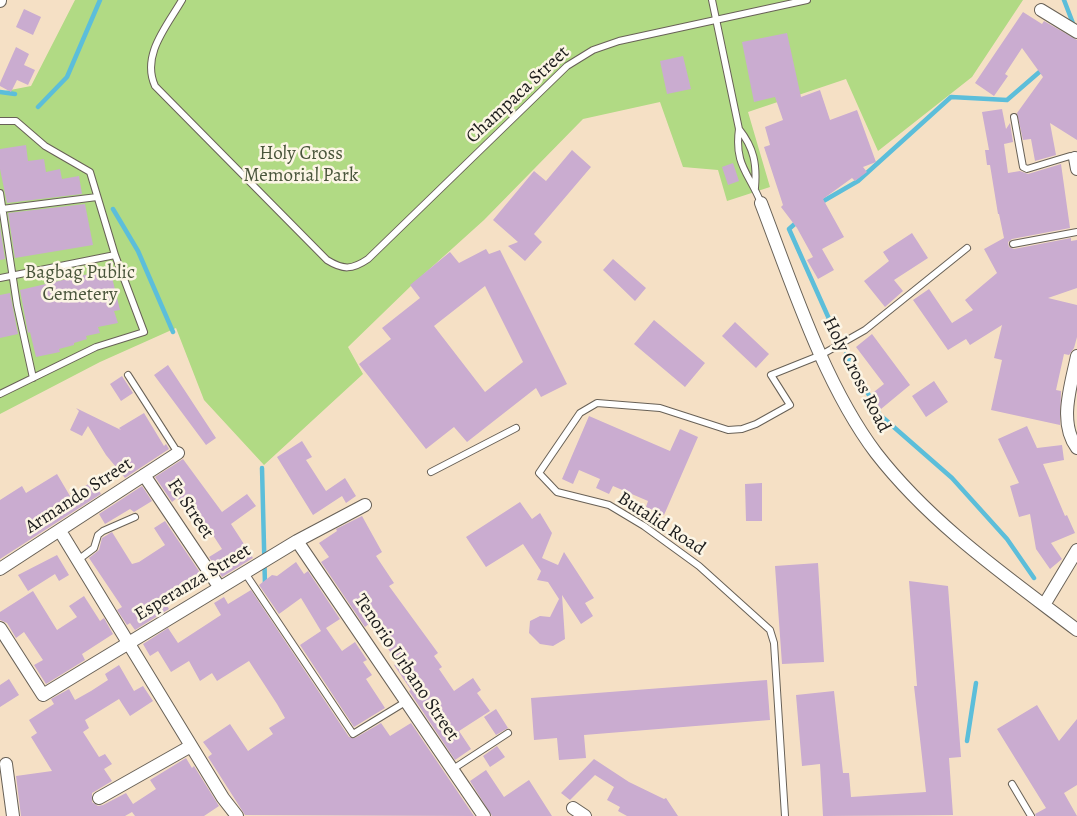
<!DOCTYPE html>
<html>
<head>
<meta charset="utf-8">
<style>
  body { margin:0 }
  canvas { display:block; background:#f5e0c5 }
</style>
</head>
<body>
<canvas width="1077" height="816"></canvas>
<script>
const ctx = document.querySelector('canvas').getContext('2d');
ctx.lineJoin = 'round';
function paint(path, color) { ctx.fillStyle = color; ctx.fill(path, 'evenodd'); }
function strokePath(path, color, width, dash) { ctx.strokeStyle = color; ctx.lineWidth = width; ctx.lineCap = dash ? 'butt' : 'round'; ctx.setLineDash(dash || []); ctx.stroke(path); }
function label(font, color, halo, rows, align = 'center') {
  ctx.font = font + ' Alegreya,serif'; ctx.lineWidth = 5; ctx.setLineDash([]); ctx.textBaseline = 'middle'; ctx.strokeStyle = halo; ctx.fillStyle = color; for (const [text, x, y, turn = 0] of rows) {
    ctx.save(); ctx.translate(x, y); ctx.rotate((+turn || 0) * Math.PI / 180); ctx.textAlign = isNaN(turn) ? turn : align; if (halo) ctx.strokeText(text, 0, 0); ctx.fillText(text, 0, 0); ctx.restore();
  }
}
paint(new Path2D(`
  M75 0H1023L972 77 878 151 846 79 748 112 770 187 727 201 718 170 683 167 660 102 583 119 484 220 413 284 348 347 363 374 264 465 204 400 176 328 100 362 0 414V92L31 86Z`), '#b1da84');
strokePath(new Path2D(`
  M1064 0 1074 26
  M0 92 15 94
  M38 107 67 77 100 0
  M820 203 858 181 951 97 1007 100 1044 68
  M113 209 138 251 173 332
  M798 221 789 229 838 339
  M846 354 880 415 952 478 1007 539 1034 578
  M262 468 265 585
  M967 741 976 683`), '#5cbeda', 4.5);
paint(new Path2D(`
  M24 9 41 17 33 35 16 27Z
  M1023 12 1042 24 1044 21 1077 40V140L1050 123 1056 155 1035 161 1031 139 1023 140 1017 113 1043 77 1022 48 1005 74 1008 76 994 96 975 83Z
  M787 33 801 97 820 90 830 120 857 110 876 162 863 167 867 172 855 181 852 178 823 199 844 237 822 249 834 270 818 279 807 260 813 257 797 228 781 207 783 205 764 147 770 145 765 127 783 120 775 97 754 102 742 42Z
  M16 47 29 54 24 65 35 70 28 85 17 80 11 92 0 86V83Z
  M683 56 691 89 667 94 660 61Z
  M1002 109 1006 129 1010 123 1013 142 1004 144 1008 173 1020 171 1028 174 1061 164 1070 228 1012 239 1008 242 1009 247 1014 249 1071 238V241L1077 240V288L1048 298 1077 305V337L1074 348 1069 355 1064 354 1056 390 1061 391 1060 425 991 410 1002 360 994 358 1002 325 970 345 966 339 948 350 913 300 929 289 952 323 973 310 965 300 997 273 984 249 1004 238 999 214H998L990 165H987L985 150H989L982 112Z
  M26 145 28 161 44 159 46 172 60 169 62 179 79 176 82 194 7 203 0 169V149Z
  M572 150 591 167 534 234 542 242 525 261 508 246 518 242 493 220 534 171 546 181Z
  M733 163 739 181 728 185 722 167Z
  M85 204 93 245 15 258 8 213Z
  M0 226 5 259 0 260Z
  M912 233 928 258 894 280 903 291 885 307 864 281 889 261 883 252Z
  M486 249 489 254 500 250 567 384 541 397 536 388 467 442 454 427 426 449 359 364 391 339 382 328 420 298 410 285 450 252 459 263ZM485 286 523 362 485 392 434 326Z
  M613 259 646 288 635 301 603 270Z
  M110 269 120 310 114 311 118 323 98 327 100 333 86 336 87 339 74 343V345L59 349 60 352 36 357 30 332 28 333 20 290Z
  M10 293 18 334 0 338V295Z
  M654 320 705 363 685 387 634 344Z
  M735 322 769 354 756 368 722 336Z
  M872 334 910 385 881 409 870 395 884 384 856 347Z
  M168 365 216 438 206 445 154 375Z
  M122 376 133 393 121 401 110 384Z
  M934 381 948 402 926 417 912 396Z
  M76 408 121 430 119 428 144 413 164 446 166 444 169 449 125 478 106 455 88 426 82 436 70 430 79 411Z
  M589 416 670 451 680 429 698 437 664 515 646 507 648 501 613 486 609 494 596 488 600 479 579 470 573 484 562 479Z
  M1027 426 1037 448 1062 445 1064 460 1043 464 1065 516 1067 515 1075 533 1051 543 1062 559 1050 569 1036 549 1030 514 1019 517 1010 486 1019 483 998 439Z
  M302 441 312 457 306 460 326 491 345 478 356 496 346 503 342 496 313 515 277 457Z
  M183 459 222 512 247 494 256 506 231 524 253 558 222 577 209 557 222 549 207 526 199 531 177 498 172 502 155 477Z
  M57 474 70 496 93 481 101 494 0 559V500L22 486 26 493Z
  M762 483V521H746L745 484Z
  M142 486 152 501 134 512 130 509 105 524 99 514Z
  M520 502 532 519 540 513 552 533 542 558 558 565 564 552 594 598 585 603 593 616 581 624 562 595 565 639 553 646 540 644 529 633 530 621 540 616 550 617 559 599 548 582 537 580 541 571 523 544 486 567 466 537Z
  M362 516 382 552 376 556 394 583 389 586 438 653 434 656 442 667 439 669 454 691 473 678 481 690 477 693 490 711 459 731 471 749 455 760 409 691 411 690 394 665 398 663 370 623 365 627 321 562 329 557 319 543 337 531 336 529Z
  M165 521 205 580 167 606 169 609 135 630 130 623 127 625 117 610 122 607 89 558 99 550 102 538 112 532 132 564 139 562 165 545 154 528Z
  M57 555 69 575 59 581 55 574 28 591 18 575Z
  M296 562 304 574 308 571 340 619 326 628 342 651 355 642 367 660 363 662 372 675 366 679 385 708 354 727 300 645 321 631 301 598 279 614 259 585 272 575 277 576Z
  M818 563 824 662 782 664 775 566Z
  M909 581 948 586 961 757 949 758 953 815 823 816 820 764 802 766 796 695 834 691 843 773H849L851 797 926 792 914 686H917Z
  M251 590 349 737 355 738 381 723 390 736 411 723 474 816 245 815 208 757 212 754 203 742 230 724 248 751 273 734 269 728 285 718 277 704 249 661 217 681 212 673 200 681 189 661 171 672 158 651 150 656 143 644 168 628 178 643 221 615 214 603 224 597 228 604Z
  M33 591 57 630 77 617 69 606 84 596 100 621 104 618 113 634 82 654 85 660 46 684 34 665 43 660 24 632 16 638 7 623 0 620V612Z
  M119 665 134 691 143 686 153 701 130 716 119 699 85 720 89 728 83 732 99 757 105 754 112 764 104 769 112 781 92 793V802L98 806 103 805 126 793 133 804 156 789 150 780 186 758 192 768 194 766 219 806 204 816H135L132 812 125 816H21L16 776 52 771 31 737 37 733 29 720 54 704 51 699 69 689 75 700 91 691 108 680 105 674Z
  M9 679 19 695 0 707V685Z
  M767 680 770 720 584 735 586 758 559 760 557 738 534 740 531 698Z
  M1037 705 1059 741 1077 719V785L1064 793 1077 816H1036L1035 814 1046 808 997 729Z
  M496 709 508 728 496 735 484 717Z
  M497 746 505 757 490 767 483 756Z
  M594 759 629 782 664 799 666 798 678 816H627L618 811 620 807 607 800 614 787 595 775 570 800 561 793Z
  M486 770 504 797 529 780 552 816H492L470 781Z`), '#caacd0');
const lane = new Path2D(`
  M182 0C167 26 141 55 155 86L327 260C343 270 352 270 368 259L567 66 593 50 619 41 807 0
  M712 0 739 129C734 165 749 173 761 203
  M1014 117 1023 167 1027 169 1070 156 1075 158
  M0 121H16L45 146 90 172 115 255 144 332 96 347 0 394
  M739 129C754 148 757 164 755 188
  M0 193 17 305 33 378
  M2 209 97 197
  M1013 244 1077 232
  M0 278 115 255
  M128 375 178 453
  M431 472 516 428
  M78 560 94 548 98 535 103 531 135 517
  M245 573 353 734 407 701
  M453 769 508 733
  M1012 784 1031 816
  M785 816 774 643 770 630 699 566 644 526 609 505 557 492 539 473 580 413 597 403 660 408 728 430 742 429 756 424 790 405 771 375 821 355 865 330 967 248`);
const street = new Path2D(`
  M0 1V0
  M1041 10 1077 32
  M1075 158 1077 169
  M761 203C792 284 824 384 876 453 931 524 1006 576 1077 630
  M1077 356C1071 386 1058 422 1077 448
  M144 475 220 588
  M60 531 223 798 237 816
  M297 541 484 816
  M0 569 178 453
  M1044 605 1077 550
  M0 628 43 695 297 541 365 505
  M6 764 13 816
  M99 798 191 746
  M573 808 585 816`);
strokePath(lane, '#686157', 8);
strokePath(street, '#686157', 14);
strokePath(lane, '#fff', 6);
strokePath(street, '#fff', 12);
label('19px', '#1c1c1c', '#fcf5e5', [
  ["Champaca Street",518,95,-43],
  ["Holy Cross Road",856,375,63],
  ["Armando Street",79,496,-33],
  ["Fe Street",190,509,56],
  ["Butalid Road",661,524,33],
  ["Esperanza Street",193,583,-31],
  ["Tenorio Urbano Street",406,668,56]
]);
label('19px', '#49553b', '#fcf5e5', [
  ["Holy Cross",301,154],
  ["Memorial Park",301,176],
  ["Bagbag Public",80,273],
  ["Cemetery",80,295]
]);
</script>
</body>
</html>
